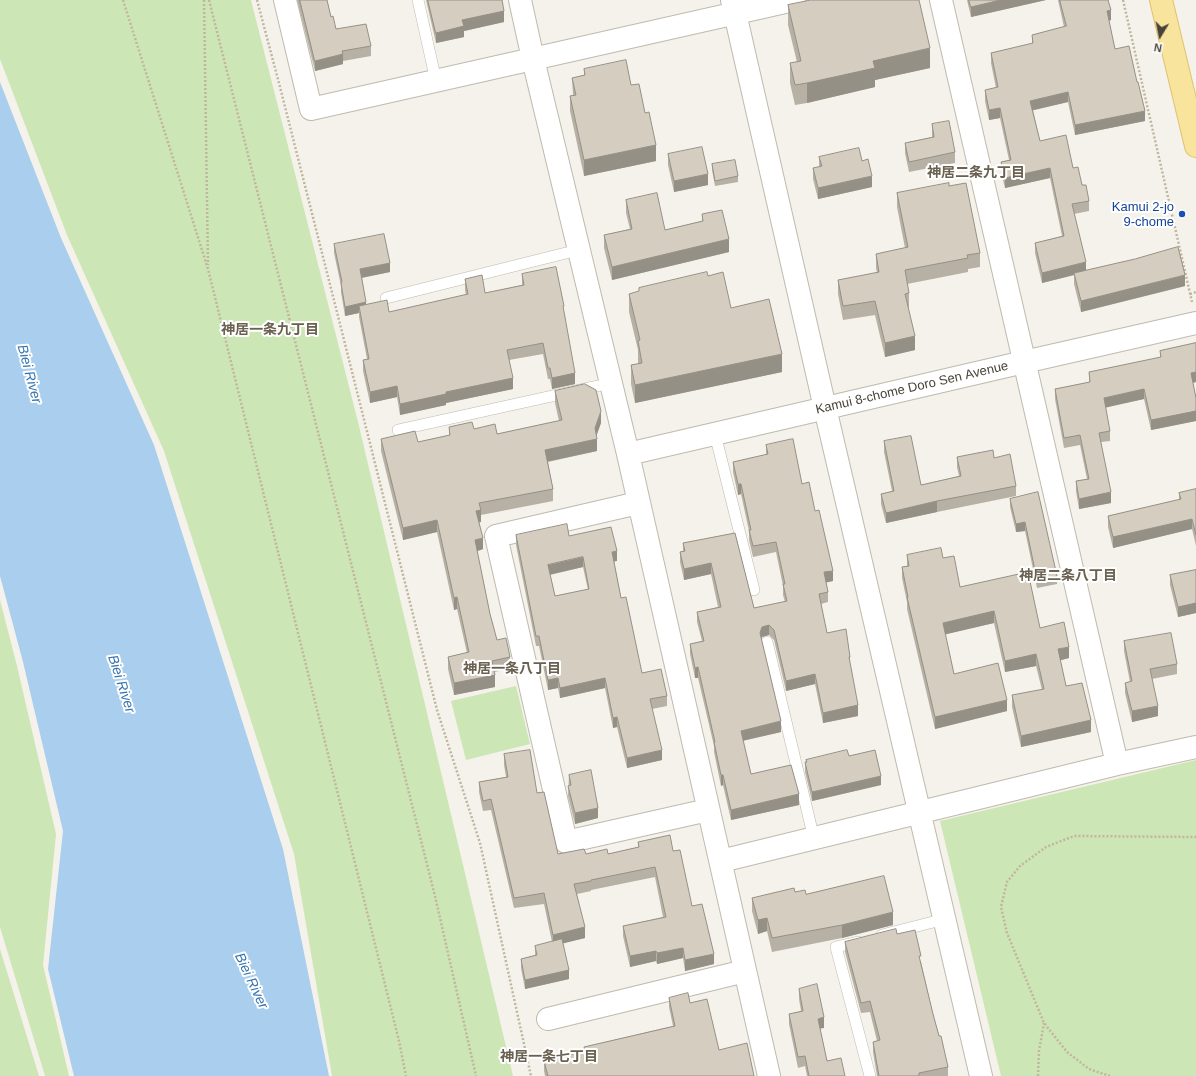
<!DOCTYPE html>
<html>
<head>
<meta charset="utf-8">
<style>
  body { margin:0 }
  #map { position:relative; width:1196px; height:1076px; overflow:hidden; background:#f4f2ea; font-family:Helvetica,sans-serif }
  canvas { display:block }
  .north { position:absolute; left:1140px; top:16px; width:40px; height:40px; -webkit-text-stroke:3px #fff; paint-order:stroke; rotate:190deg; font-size:11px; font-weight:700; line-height:16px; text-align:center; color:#484338 }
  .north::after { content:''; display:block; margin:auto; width:14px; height:18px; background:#484338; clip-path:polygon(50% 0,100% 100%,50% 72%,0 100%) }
</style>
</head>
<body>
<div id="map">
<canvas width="1196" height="1076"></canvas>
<div class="north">N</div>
</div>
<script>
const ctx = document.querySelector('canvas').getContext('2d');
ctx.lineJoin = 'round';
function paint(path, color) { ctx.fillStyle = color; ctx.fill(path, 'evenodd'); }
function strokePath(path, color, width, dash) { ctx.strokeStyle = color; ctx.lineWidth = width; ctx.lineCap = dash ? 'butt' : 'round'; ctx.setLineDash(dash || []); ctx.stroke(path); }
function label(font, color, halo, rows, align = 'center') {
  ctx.font = font + ' Helvetica,"Noto Sans JP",sans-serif'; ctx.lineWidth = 4; ctx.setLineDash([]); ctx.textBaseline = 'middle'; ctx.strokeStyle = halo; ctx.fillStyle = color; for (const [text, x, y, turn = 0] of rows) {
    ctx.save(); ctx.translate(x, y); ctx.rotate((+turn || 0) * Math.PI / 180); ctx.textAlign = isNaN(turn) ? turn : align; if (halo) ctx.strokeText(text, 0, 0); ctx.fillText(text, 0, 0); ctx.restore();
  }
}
paint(new Path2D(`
  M0 0H251L359 426 513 1076H332L294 854 164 451 67 235 0 59Z
  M0 600 17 666 56 834 43 965 69 1076H45L0 927Z
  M516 686 530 744 466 760 451 701Z
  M1196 760V1076H1001L940 821Z
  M0 949 39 1076H0Z`), '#cde6b5');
paint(new Path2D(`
  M0 82 61 238 154 445 283 849 329 1076H74L48 969 63 831 23 662 0 576Z`), '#aaceed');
const lane = new Path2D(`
  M418 0 436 81
  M386 298 578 250
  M398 430 611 383
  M715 434 754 590
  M767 642 814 839
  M882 935 945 919
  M858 942 836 947 870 1076`);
const street = new Path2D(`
  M285 0 311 109 794 0
  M520 0 533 59 628 454 769 1076
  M732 0 825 408 981 1076
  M941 0 1117 764
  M628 454 1024 362 1196 323
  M638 503 496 536 566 842 708 810
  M721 861 1117 764 1196 747
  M548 1019 745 971`);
const primary = new Path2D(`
  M1161 0 1196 146`);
strokePath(lane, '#bfbaad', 12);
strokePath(street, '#bfbaad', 24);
strokePath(primary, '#dec36e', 24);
strokePath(new Path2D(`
  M123 0 208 269 399 1041 406 1076
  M204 0 208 265
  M209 0 435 896 476 1076
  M257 0 280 87 341 328 437 710 480 843 531 1076
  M1123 0 1192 302
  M1190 294 1196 292
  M1038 1076 1039 1051 1044 1023
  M1110 1076 1089 1069 1067 1052 1044 1023 1007 933 1001 907 1007 882 1020 866 1046 847 1074 836 1196 837`), '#c0b69f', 2.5, [2, 2]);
strokePath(lane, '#fff', 11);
strokePath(street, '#fff', 22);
strokePath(primary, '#f9e49e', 22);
paint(new Path2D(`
  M297 0H327L331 17 336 29 371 46V56L343 61V64L315 71Z
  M426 0H502L504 22 464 31V37L436 43Z
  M967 0H1046L971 17Z
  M1058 0H1108L1111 20 1109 21 1115 49 1145 121 1075 135 1068 102 1033 110 1040 141 1073 168 1089 201V211L1074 214 1086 270 1185 286 1081 312 1074 284V275L1042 283 1035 253V243L1062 236 1050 178 1005 188 1001 172V162L1009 160 1000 118 989 120 985 101V90L996 88 991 63V53L1032 44V35L1064 27Z
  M788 5 930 68 875 80V87L807 103 795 105 790 83V63L797 62 788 25Z
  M584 69 631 85 645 113 656 161 584 176 570 111V96L573 95 572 78 584 75Z
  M932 124 955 152V163L909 172 905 153V143L932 137Z
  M668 154 708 185 674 192 668 165Z
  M819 157 872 187 818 199 813 179V168L819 167Z
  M712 164 738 176V182L715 186 712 170Z
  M949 186 980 253V267L968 269V272L907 284 909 293V307H908L915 350 885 357 875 315 843 320 838 294V280L877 273 876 268V254L905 248 897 207V193Z
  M626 200 665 230 702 221V214L729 252 612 280 604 248V235L630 229 626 213Z
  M334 244 390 272 362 278 366 304 389 312 466 295 465 290V279L485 293 522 285V274L564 314 575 384 552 389 550 379H548L543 354 509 360 513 389 446 403V405L400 415 397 397 370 403 363 371V360L367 359 359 317V313L345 316 341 292V286L334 253Z
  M708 276 731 308 782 372 635 403 631 384V365L638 364V350L629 312V294L639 292V288Z
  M1196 343V382L1193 383 1196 398V421L1151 430 1144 399 1105 407 1110 431V441L1101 442 1111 503 1079 509 1076 491V481L1087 479 1080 445 1064 448 1055 399V389L1089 382V372L1160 358V351Z
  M555 391 601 423 596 435 597 451 548 462 553 489V501L481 515V522H479L483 549 477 551 490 614 497 640 510 657V669L494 672 495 687 454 695 448 669V657L467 653 457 609 454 610 437 532 403 540 381 451V439L418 442 449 435V427L474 429 497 434 559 421 555 403Z
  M884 441 921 485 959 476 957 467V457L994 458 1016 486V496L937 512 886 523 881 504V494L892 491 884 452Z
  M766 445 802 484 815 511 833 581 826 582 828 592V602L821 604 827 633 850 657V666L858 716 823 723 815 684 786 691 774 640 769 635 762 637 761 639 781 732 743 741 751 774 799 805 731 820 723 785 721 786 714 752V746L698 678H695L690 654V644L702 641 697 622V612L718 607 711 574 684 580 680 562V552L683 551V543L735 533 754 608 785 602 783 595V586L776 552 753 557 749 540V531L741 494 738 495 733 472V462L766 455Z
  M1196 489V546L1192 529 1113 548 1108 527V516L1179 500V493Z
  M1010 499 1057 576V584L1037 588 1025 531 1016 532 1010 507Z
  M516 535 569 536 617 561H614L621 598 642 673 667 696V706L652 709 662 760 627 768 617 727 613 728 605 688 560 698 558 688 548 690 539 646H536L516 545ZM583 567 588 590 555 596 550 575Z
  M907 555 943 558 960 587 1040 628 1069 658 1060 660 1066 686 1091 732 1021 747 1012 707V695L1042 690 1036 666 1005 672 994 623 945 634 954 674 1007 711 935 729 907 609V602L902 578V567L907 566Z
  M1196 570V613L1178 617 1170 585V575Z
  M1124 641 1177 664V674L1152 679 1158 716 1132 722 1125 693V683L1130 682 1124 651Z
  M504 754 537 793 558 854H608L638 847V842L673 851 692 906 714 964 685 971 683 958 657 964 656 961 630 967 623 936V926L663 917 655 877 591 890V891L577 894 585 938 563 943 569 979 525 989 521 968V959L535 955V946L552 942 544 904 514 908 491 810 483 811 479 792V782L506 777 504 765Z
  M849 756 881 785 812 801 805 772V762H806V760Z
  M569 775 598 818 575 824 568 796Z
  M795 892 806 894 893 925 842 938 772 952 767 931 758 934 752 911V898Z
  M897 934 921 962 933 1014 948 1067V1076H877L873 1052V1042L877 1041 870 1012 861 1013 845 952V942Z
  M799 989 824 1028H820L827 1061 845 1076H807L805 1066 798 1068 789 1024V1014L801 1011 799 999Z
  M669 998 690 1003 719 1050 754 1076H545L544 1071V1061L584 1051V1047L673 1026 669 1007Z`), '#b7b1a5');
paint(new Path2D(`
  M1001 0H1046L971 17V7Z
  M1111 10V20L1107 21V11Z
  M504 11V22L464 31V37L436 43V33L462 20Z
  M930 48V68L875 80V87L807 103V83L873 61Z
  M343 54V64L315 71V61Z
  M1068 92V102L1030 111V101Z
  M1000 108V118L989 120V110Z
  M1145 111V121L1075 135V125Z
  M656 145V161L584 176V160Z
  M1050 168V178L1005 188V178Z
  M708 174V185L674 192V181Z
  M872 176V187L818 199V188Z
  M729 239V252L612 280V267Z
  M1086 262V272L1074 273V275L1042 283V273Z
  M390 263V272L360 278V269Z
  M1185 275V286L1081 312V301Z
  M366 302V311L359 306V313L345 316V307Z
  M915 336V350L885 357V343Z
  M782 354V372L635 403V385Z
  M1196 372V382L1191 383V373Z
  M575 373V384L552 389V378Z
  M513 378V389L446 403V405L400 415V404L446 392Z
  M397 386V397L370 403V392Z
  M1144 389V399L1104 408V398Z
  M601 411V423L595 440V428Z
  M1196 411V421L1151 430V420Z
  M597 439V451L545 462V450Z
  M738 484H741V494L738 495Z
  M1111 492V503L1079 509V499Z
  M937 501V512L886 523V513Z
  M481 510V522L476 523V511Z
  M1192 519V529L1113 548V537Z
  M437 520V532L403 540V528Z
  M1025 522V531L1016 532V524Z
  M483 538V549L475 552V540Z
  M617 551V561L612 562V552Z
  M583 557V567L548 575V565Z
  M711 563V574L684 580V569Z
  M833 571V581L824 583V572Z
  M457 597V609L454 610V598Z
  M1196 603V613L1178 617V607Z
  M994 611V623L943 635V623Z
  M769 625V635L762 637 760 644V633L762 627Z
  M1069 647V658L1058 661V649Z
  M1036 654V666L1005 672V661Z
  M698 667V678H695V668Z
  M815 674V684L786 691V681Z
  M495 675V687L454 695V683Z
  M558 678V688L548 690V680Z
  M605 678V688L560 698V688Z
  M1007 700V711L935 729V717Z
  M858 705V716L823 723V713Z
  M1158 706V716L1132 722V711Z
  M617 717V727L613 728V718Z
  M1091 720V732L1021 747V736Z
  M781 721V732L741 741V731Z
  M662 750V760L627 768V758Z
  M721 775H723V785L721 786Z
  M881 776V785L812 801V792Z
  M799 794V805L731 820V810Z
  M598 808V818L575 824V813Z
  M893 912V925L842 938V925Z
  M767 918V931L758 934V920Z
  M585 927V938L553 946V935Z
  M683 948V958L657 964V953Z
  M656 951V961L630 967V956Z
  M714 954V964L685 971V960Z
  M569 970V979L525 989V980Z
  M824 1017V1028L818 1029V1019Z`), '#959086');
const building = new Path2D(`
  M300 0H327L331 17 333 16 336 29 366 24 371 46 342 51 343 54 315 61Z
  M428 0H502L504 11 462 20 464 26 436 33Z
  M811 0H919L930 48 873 61 875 68 807 83 795 85 790 63 801 61 788 5Z
  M969 0H1001L971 7Z
  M1060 0H1108L1111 10 1107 11 1115 49 1129 46 1137 82H1138L1145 111 1075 125 1068 92 1030 101 1040 141 1066 135 1073 168 1078 167 1082 185H1086L1089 201 1072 204 1086 262 1042 273 1035 243 1064 236 1050 168 1005 178 1001 162 1011 160 1000 108 989 110 985 90 998 87 991 53 1033 43 1032 35 1066 26Z
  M626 60 631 85 639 84 645 113 649 112 656 145 584 160 570 96 576 95 572 78 585 75 584 69Z
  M949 121 955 152 909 162 905 143 934 137 932 124Z
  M702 147 708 174 674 181 668 154Z
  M859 148 862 161 868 159 872 176 818 188 813 168 822 166 819 157Z
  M735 160 738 176 715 181 712 164Z
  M949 183V186L966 183 980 253 967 255 968 258 905 270 909 293 905 294 915 336 885 343 875 301 843 306 838 280 879 272 876 254 908 247 897 193Z
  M657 193 665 230 703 221 702 214 722 210 729 239 612 267 604 235 632 229 626 200Z
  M384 234 390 263 360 269 366 302 345 307 341 283 342 282 334 244Z
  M1178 247 1185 275 1081 301 1074 273 1135 259Z
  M556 267 564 306H563L575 373 552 378 550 368H548L543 343 507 350 513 378 446 392V394L400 404 397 386 370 392 363 360 369 359 359 306 387 300 389 312 468 294 465 279 482 275 485 293 524 285 522 274Z
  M707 272 708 276 723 272 731 308 769 299 782 354 635 385 631 365 642 363 638 341 640 340 629 294 639 291V288Z
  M1196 343V372L1191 373 1196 398V411L1151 420 1144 389 1104 398 1110 431 1099 433 1111 492 1079 499 1076 481 1089 479 1080 435 1064 438 1055 389 1090 382 1089 372 1161 357 1160 351Z
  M585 384 596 390 601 411 595 428 597 439 545 450 553 489 479 503 481 510 476 511 483 538 475 540 490 614 497 640 506 638 510 657 492 661 495 675 454 683 448 657 469 652 457 597 454 598 437 520 403 528 381 439 415 431 418 442 450 435 449 427 472 422 474 429 495 424 497 434 562 420 555 391Z
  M911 436 921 485 961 476 957 457 993 450 994 458 1010 454 1016 486 937 501 886 513 881 494 894 491 884 441Z
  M793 439 802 484 809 482 815 511 819 510 833 571 824 572 828 592 819 594 827 633 846 629 850 657H849L858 705 823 713 815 674 786 681 774 630 769 625 762 627 760 633 781 721 741 731 751 774 791 765 799 794 731 810 723 775H721L714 742H715L698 667 695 668 690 644 704 641 697 612 721 607 711 563 684 569 680 552 685 551 683 543 735 533 754 608 787 601 783 584H785L776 542 753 546 749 530H751L741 484H738L733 462 768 454 766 445Z
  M1196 489V535L1192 519 1113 537 1108 516 1181 499 1179 493Z
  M1038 492 1057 576 1037 580 1025 522 1016 524 1010 499Z
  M567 524 569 536 611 527 617 551 612 552 621 598 626 597 642 673 661 669 667 696 650 699 662 750 627 758 617 717 613 718 605 678 560 688 558 678 548 680 539 636H536L516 535ZM583 557 589 589 555 596 548 565Z
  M941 548 943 558 954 556 960 587 1028 572 1040 628 1064 622 1069 647 1058 649 1066 686 1082 683 1091 720 1021 736 1012 695 1044 689 1036 654 1005 661 994 611 943 623 954 674 998 663 1007 700 935 717 907 597H908L902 567 909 566 907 555Z
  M1196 570V603L1178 607 1170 575Z
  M1171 633 1177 664 1150 669 1158 706 1132 711 1125 683 1132 681 1124 641Z
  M530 750 537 793 544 792 558 854 584 849 586 854 607 849 608 854 639 847 638 842 670 835 673 851 680 850 692 906 702 904 714 954 685 960 683 948 657 953 656 951 630 956 623 926 666 917 655 867 591 880V881L574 884 585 927 553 935 544 893 514 898 491 799 483 801 479 782 508 777 504 754Z
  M847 750 849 756 875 750 881 776 812 792 805 762H807L806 760Z
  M591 770 598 808 575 813 568 786 571 785 569 775Z
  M884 876 893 912 842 925 772 938 767 918 758 920 752 898 794 888 795 892 805 890 806 894Z
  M896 929 897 934 915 930 921 956H919L933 1014 939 1036H941L948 1067 919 1073V1076H879L873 1042 880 1040 870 1001 861 1003 845 942Z
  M562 939 569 970 525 980 521 959 537 955 535 946Z
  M817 984 824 1017 818 1019 827 1061 841 1058 845 1076H809L805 1056 798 1057 789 1014 803 1011 799 989Z
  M688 993 690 1003 707 999 719 1050 747 1043 754 1076H548L544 1061 585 1051 584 1047 675 1026 669 998Z`);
paint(building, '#d5cec0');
strokePath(building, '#959086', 1);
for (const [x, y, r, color] of [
  [1182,214,4,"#1a4fb4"]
]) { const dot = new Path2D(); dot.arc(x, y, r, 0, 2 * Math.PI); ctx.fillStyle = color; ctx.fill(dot); strokePath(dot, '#fff', 1.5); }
label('13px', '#164399', '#fff', [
  ["Kamui 2-jo",1174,207],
  ["9-chome",1174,222]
], 'right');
label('13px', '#484338', '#fff', [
  ["Kamui 8-chome Doro Sen Avenue",912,388,-13]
]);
label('bold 14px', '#6a6150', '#fff', [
  ["神居二条九丁目",976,173],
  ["神居一条九丁目",270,330],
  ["神居二条八丁目",1068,576],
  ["神居一条八丁目",512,669],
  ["神居一条七丁目",549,1057]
]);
label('italic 14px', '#3675af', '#fff', [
  ["Biei River",29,374,75],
  ["Biei River",121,684,72],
  ["Biei River",251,981,65]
]);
</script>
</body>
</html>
